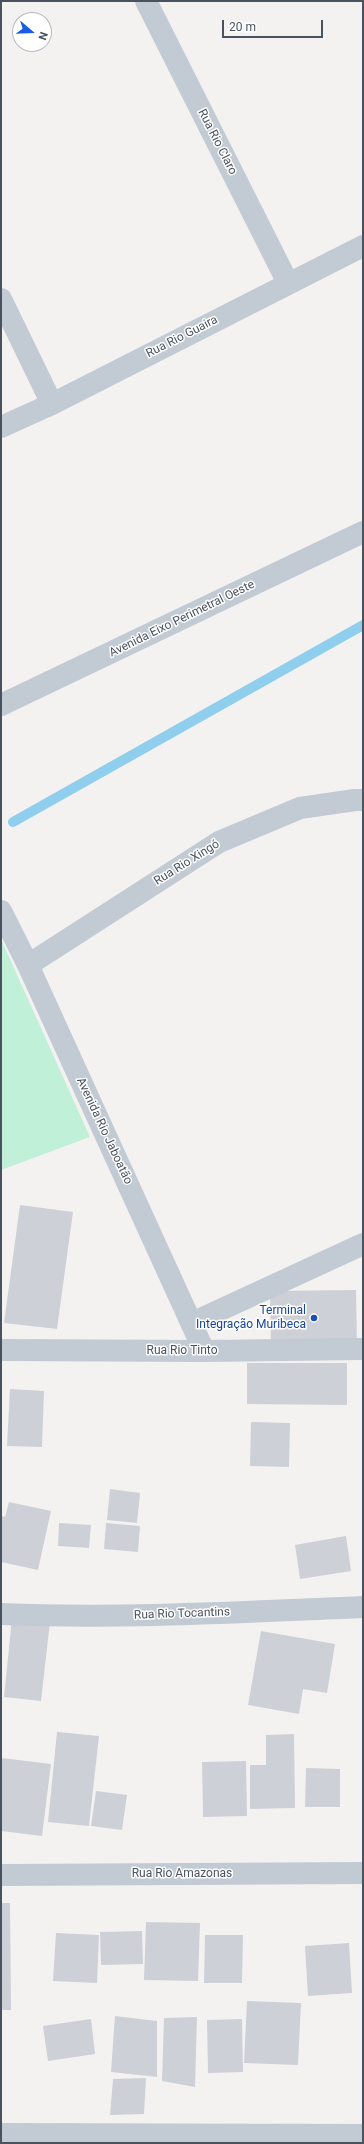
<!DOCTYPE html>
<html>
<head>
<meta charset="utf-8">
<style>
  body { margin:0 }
  #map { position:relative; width:364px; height:2144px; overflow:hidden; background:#f4f2f1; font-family:Roboto,sans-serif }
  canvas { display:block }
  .frame { position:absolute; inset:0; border:2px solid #49525f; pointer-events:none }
  .north { position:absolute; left:12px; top:12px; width:40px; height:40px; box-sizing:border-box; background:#fff; border:1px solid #b6babf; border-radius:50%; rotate:109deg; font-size:11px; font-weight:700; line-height:16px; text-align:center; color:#49525f }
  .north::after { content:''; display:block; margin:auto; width:14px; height:18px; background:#1a5ce5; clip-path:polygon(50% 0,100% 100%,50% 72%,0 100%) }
  .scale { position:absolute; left:222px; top:20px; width:101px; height:18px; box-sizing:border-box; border:2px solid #49525f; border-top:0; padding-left:5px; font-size:12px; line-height:14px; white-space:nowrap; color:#49525f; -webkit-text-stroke:3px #fff; paint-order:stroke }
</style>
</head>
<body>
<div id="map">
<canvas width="364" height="2144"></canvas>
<div class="frame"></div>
<div class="north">N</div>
<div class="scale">20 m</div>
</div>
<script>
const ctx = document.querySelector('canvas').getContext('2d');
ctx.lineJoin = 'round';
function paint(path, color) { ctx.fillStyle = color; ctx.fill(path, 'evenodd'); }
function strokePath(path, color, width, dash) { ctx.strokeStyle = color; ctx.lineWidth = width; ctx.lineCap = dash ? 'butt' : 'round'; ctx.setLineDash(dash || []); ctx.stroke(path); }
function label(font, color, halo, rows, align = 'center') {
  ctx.font = font + ' Roboto,sans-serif'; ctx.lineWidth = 3; ctx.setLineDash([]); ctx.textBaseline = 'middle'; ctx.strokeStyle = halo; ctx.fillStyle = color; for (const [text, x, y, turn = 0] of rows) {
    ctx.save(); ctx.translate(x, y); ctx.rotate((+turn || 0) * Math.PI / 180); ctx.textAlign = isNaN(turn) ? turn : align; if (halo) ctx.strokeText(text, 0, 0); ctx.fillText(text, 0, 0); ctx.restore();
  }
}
paint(new Path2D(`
  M1 939 90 1137 1 1170Z`), '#c1f0d8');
strokePath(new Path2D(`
  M13 822 363 625`), '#8fceec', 10);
paint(new Path2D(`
  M20 1205 73 1212 57 1329 4 1323Z
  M356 1290 357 1345 271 1347 270 1291Z
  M247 1363H347V1405L247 1404Z
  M10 1389 44 1391 42 1447 7 1446Z
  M251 1422 290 1423 289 1467 250 1466Z
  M110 1489 140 1493 137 1523 107 1520Z
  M9 1502 51 1511 38 1570 1 1562V1516L5 1517Z
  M59 1523 91 1525 89 1548 58 1546Z
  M106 1523 140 1526 138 1552 104 1549Z
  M346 1536 351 1571 300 1579 295 1545Z
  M12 1618 50 1622 41 1701 4 1697Z
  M261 1631 335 1644 327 1693 303 1689 299 1714 248 1705Z
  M57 1732 99 1736 89 1826 48 1822Z
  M294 1734 295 1808 250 1809V1765H266V1735Z
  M2 1758 51 1764 42 1836 1 1831Z
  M246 1761 247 1816 203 1817 202 1762Z
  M306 1768 340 1769V1807H305Z
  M96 1791 127 1795 122 1830 91 1826Z
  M1 1903H10L11 2010H1Z
  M146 1922 200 1923 198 1981 144 1980Z
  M142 1931 143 1964 101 1965 100 1932Z
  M56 1933 99 1935 97 1983 53 1981Z
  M205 1935H243L242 1983H204Z
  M349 1943 352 1993 308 1996 305 1946Z
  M247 2001 301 2003 298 2065 244 2063Z
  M115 2016 157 2021V2077L111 2072Z
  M197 2017 195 2087 162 2081 164 2018Z
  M91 2019 95 2054 48 2061 43 2026Z
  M242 2019 243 2072 208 2073 207 2020Z
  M146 2078 144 2114 110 2115 113 2079Z`), '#cdd0d7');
strokePath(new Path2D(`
  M146 1 288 283
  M1 299 52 404
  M1 427 52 404 363 246
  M1 705 363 532
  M1 911 28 965 204 1351
  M28 965 219 842 300 808 355 800H363
  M192 1323 363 1244
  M1 1350 204 1351 363 1349
  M1 1614C122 1619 242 1612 363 1607
  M1 1875 363 1873
  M1 2134 363 2135`), '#c2cad3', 22);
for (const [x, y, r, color] of [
  [314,1318,4,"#1a4fb4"]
]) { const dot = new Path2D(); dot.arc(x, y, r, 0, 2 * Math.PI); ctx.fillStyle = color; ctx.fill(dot); strokePath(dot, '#fff', 1.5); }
label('12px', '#49525f', '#fff', [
  ["Rua Rio Claro",217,142,63],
  ["Rua Rio Guaira",182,337,-27],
  ["Avenida Eixo Perimetral Oeste",182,619,-26],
  ["Rua Rio Xingó",187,863,-32],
  ["Avenida Rio Jaboatão",104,1131,65],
  ["Rua Rio Tinto",182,1351],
  ["Rua Rio Tocantins",182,1614,-2],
  ["Rua Rio Amazonas",182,1874]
]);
label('12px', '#164399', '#fff', [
  ["Terminal",306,1311],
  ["Integração Muribeca",306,1325]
], 'right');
</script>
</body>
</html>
